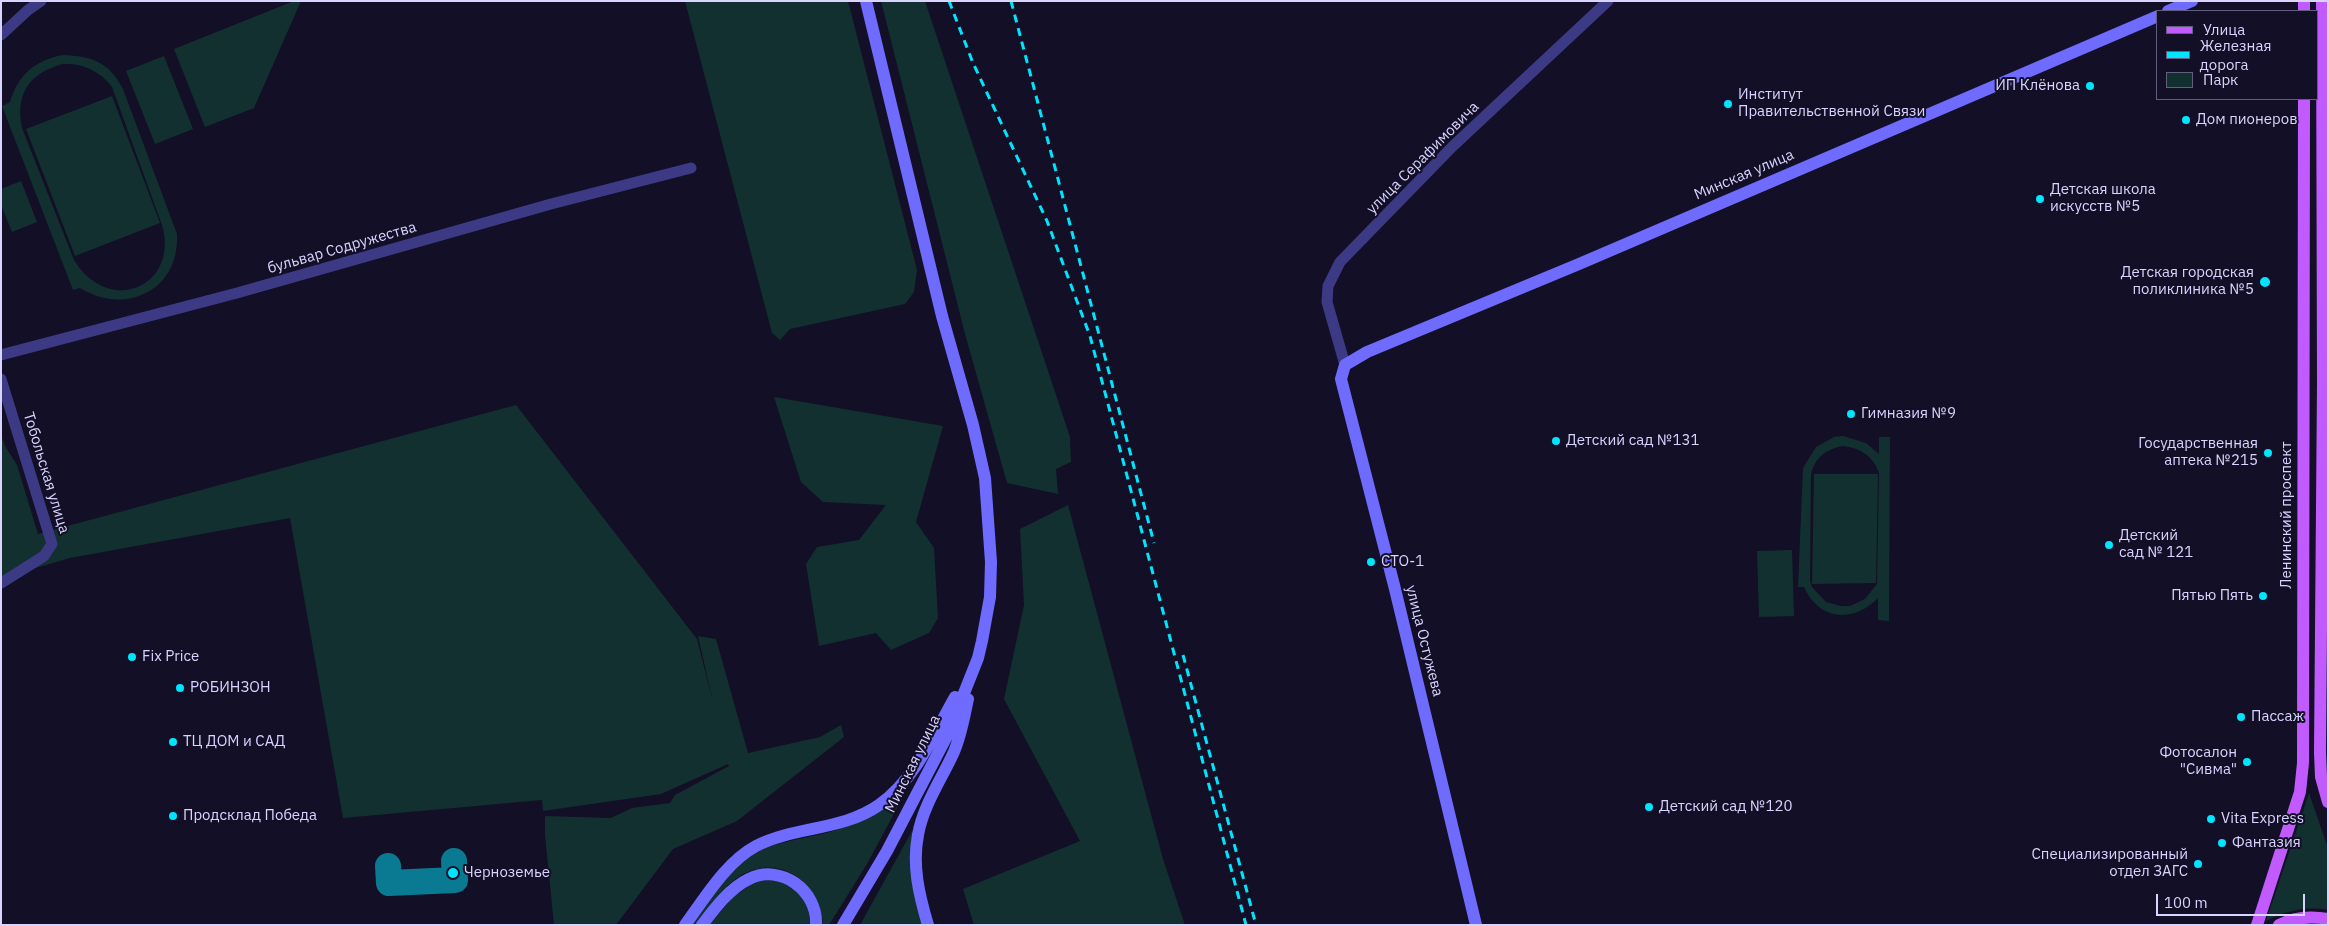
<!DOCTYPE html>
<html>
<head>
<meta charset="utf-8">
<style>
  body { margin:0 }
  #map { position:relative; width:2329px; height:926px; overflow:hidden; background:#130f26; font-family:"IBM Plex Sans",sans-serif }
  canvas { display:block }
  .frame { position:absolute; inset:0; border:2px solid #d9d4ff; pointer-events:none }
  .legend { position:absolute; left:2156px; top:10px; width:162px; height:90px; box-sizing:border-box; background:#130f26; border:1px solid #625e7d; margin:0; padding:6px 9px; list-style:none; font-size:15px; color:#d9d4ff }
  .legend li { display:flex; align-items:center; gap:10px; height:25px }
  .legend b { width:25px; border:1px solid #625e7d }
  .scale { position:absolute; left:2156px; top:894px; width:149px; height:22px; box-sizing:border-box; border:2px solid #d9d4ff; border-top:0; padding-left:6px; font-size:15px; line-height:18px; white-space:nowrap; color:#d9d4ff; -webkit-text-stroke:4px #130f26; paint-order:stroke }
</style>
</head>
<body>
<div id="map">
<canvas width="2329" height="926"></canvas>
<div class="frame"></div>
<ul class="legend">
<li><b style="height:6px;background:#c25bff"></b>Улица</li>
<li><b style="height:6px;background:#00e5ff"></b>Железная дорога</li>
<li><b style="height:14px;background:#12302f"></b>Парк</li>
</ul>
<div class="scale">100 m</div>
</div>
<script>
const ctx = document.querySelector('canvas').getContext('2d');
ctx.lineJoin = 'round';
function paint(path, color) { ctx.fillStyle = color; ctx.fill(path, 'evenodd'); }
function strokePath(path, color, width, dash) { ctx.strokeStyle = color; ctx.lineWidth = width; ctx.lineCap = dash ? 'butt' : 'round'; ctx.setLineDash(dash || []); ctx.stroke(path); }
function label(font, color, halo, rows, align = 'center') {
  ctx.font = font + ' "IBM Plex Sans",sans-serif'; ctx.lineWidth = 4; ctx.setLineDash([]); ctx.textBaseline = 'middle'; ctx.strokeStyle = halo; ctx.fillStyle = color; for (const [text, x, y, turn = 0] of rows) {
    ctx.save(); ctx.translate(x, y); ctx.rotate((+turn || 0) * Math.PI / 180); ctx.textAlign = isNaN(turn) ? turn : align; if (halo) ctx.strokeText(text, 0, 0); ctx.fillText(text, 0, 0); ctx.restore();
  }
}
paint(new Path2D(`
  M294 1H301L254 108 205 127 174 49Z
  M685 1H848L917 270 914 292 905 304 790 329 780 340 772 333Z
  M881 1H925L1070 437 1071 462 1056 469 1058 494 1007 483 965 334Z
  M63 55C92 56 109 62 123 89L177 234C180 291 125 316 80 288L73 290 2 106 10 102C18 75 35 60 63 55ZM63 64C83 63 100 71 112 87L162 225C180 285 110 318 74 260L22 128C15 94 29 73 63 64Z
  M164 56 193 129 155 144 126 71Z
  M112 96 160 223 75 256 26 129Z
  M21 181 37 222 12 232 1 205V189Z
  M774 397 943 426 916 522 934 548 938 618 929 633 891 650 876 633 819 646 806 564 817 547 859 540 886 505 823 502 801 482Z
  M516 405 697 639 713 702 698 636 716 639 748 753 820 737 841 725 844 737 737 821 673 849 616 925H554L545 835V816L611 818 632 808 670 803 675 795 729 766 728 764 661 794 543 811 542 800 343 818 290 518 70 558 1 578V435L5 446 17 465 38 534Z
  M1843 436 1866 443 1879 454V437H1890L1889 621 1878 620V598C1854 623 1819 621 1804 587H1798L1803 468 1816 447 1834 437ZM1843 446C1861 448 1873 456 1879 473L1877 584 1865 599 1850 606H1841L1826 602 1812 587 1810 581 1811 474C1815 457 1827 449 1843 446Z
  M1814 474H1878L1876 583 1812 584Z
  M1068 505 1163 859 1185 925H974L963 889 1080 841 1004 699 1024 605 1020 529Z
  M1792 550 1794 616 1759 617 1757 551Z
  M2309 793 2328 848V910C2304 906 2287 911 2266 921Z
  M901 794 904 795 867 864 829 925H823C820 883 780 852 740 876 721 888 709 908 696 925H692C709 903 731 867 754 853 774 843 796 840 817 835 849 828 876 816 901 794Z
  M912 831 914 833 923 925H860Z
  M775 880C802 890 807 896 811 925H709L734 896 757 881Z`), '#12302f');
strokePath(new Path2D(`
  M388 866 389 883 455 880 454 861`), '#0a7a92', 26);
strokePath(new Path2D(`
  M1 35 28 10 41 1
  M1 355 237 293 551 204 691 168
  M1345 365 1327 302 1328 286 1340 262 1452 147 1608 1
  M1 379 52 544 44 556 1 583`), '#3d3a85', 11);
strokePath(new Path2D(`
  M2168 11 2192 1
  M685 925C705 898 726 862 756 846 795 826 842 831 879 805 915 780 934 734 955 697
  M702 925C715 908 730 888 749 879 781 863 818 891 816 925
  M843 925 887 851 947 736 978 658 982 641 990 597 991 562 985 478 973 425 942 316 866 1
  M928 925C919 895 912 865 918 835 923 806 941 780 953 754 961 737 964 717 968 699
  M1476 925 1395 589 1341 379 1345 365 1367 352 1579 264 2158 16`), '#6f6bff', 12);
strokePath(new Path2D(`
  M2322 1 2323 384 2320 752 2321 777 2328 802
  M2304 11V1
  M2257 925 2300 792 2303 763 2304 99
  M2279 925C2294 917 2311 916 2328 919`), '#c25bff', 12);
strokePath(new Path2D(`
  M949 1 973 63 1047 221 1090 336 1246 925
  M1011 1 1154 543
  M1183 655 1256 925`), '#00e5ff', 3, [8, 6]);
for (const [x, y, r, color] of [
  [2090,86,5,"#00e5ff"],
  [1728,104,5,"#00e5ff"],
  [2186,120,5,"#00e5ff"],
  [2040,199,5,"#00e5ff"],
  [2265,282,6,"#00e5ff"],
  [1851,414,5,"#00e5ff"],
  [1556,441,5,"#00e5ff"],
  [2268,453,5,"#00e5ff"],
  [2109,545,5,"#00e5ff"],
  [1371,562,5,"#00e5ff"],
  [2263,596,5,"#00e5ff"],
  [132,657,5,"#00e5ff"],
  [180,688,5,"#00e5ff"],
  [2241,717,5,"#00e5ff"],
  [173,742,5,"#00e5ff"],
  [2247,762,5,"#00e5ff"],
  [1649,807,5,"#00e5ff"],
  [173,816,5,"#00e5ff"],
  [2211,819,5,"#00e5ff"],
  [2222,843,5,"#00e5ff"],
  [2198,864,5,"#00e5ff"],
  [453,873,6,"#00e5ff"]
]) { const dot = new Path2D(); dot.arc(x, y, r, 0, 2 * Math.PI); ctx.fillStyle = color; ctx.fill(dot); strokePath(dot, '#130f26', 2); }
label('15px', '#d9d4ff', '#130f26', [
  ["ИП Клёнова",2080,86,"right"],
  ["Институт",1738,95],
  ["Правительственной Связи",1738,112],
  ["Дом пионеров",2196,120],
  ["Детская школа",2050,190],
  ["искусств №5",2050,207],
  ["Детская городская",2254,273,"right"],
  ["поликлиника №5",2254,290,"right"],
  ["Гимназия №9",1861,414],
  ["Детский сад №131",1566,441],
  ["Государственная",2258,444,"right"],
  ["аптека №215",2258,461,"right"],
  ["Детский",2119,536],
  ["сад № 121",2119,553],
  ["СТО-1",1381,562],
  ["Пятью Пять",2253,596,"right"],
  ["Fix Price",142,657],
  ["РОБИНЗОН",190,688],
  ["Пассаж",2251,717],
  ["ТЦ ДОМ и САД",183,742],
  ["Фотосалон",2237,753,"right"],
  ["\"Сивма\"",2237,770,"right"],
  ["Детский сад №120",1659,807],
  ["Продсклад Победа",183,816],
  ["Vita Express",2221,819],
  ["Фантазия",2232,843],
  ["Специализированный",2188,855,"right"],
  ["отдел ЗАГС",2188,872,"right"],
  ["Черноземье",464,873]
], 'left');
label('15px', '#d9d4ff', '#130f26', [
  ["улица Серафимовича",1423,158,-45],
  ["Минская улица",1744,175,-23],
  ["бульвар Содружества",342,248,-16],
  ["Тобольская улица",46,473,73],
  ["Ленинский проспект",2287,515,-90],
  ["улица Остужева",1424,641,76],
  ["Минская улица",913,764,-64]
]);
</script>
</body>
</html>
